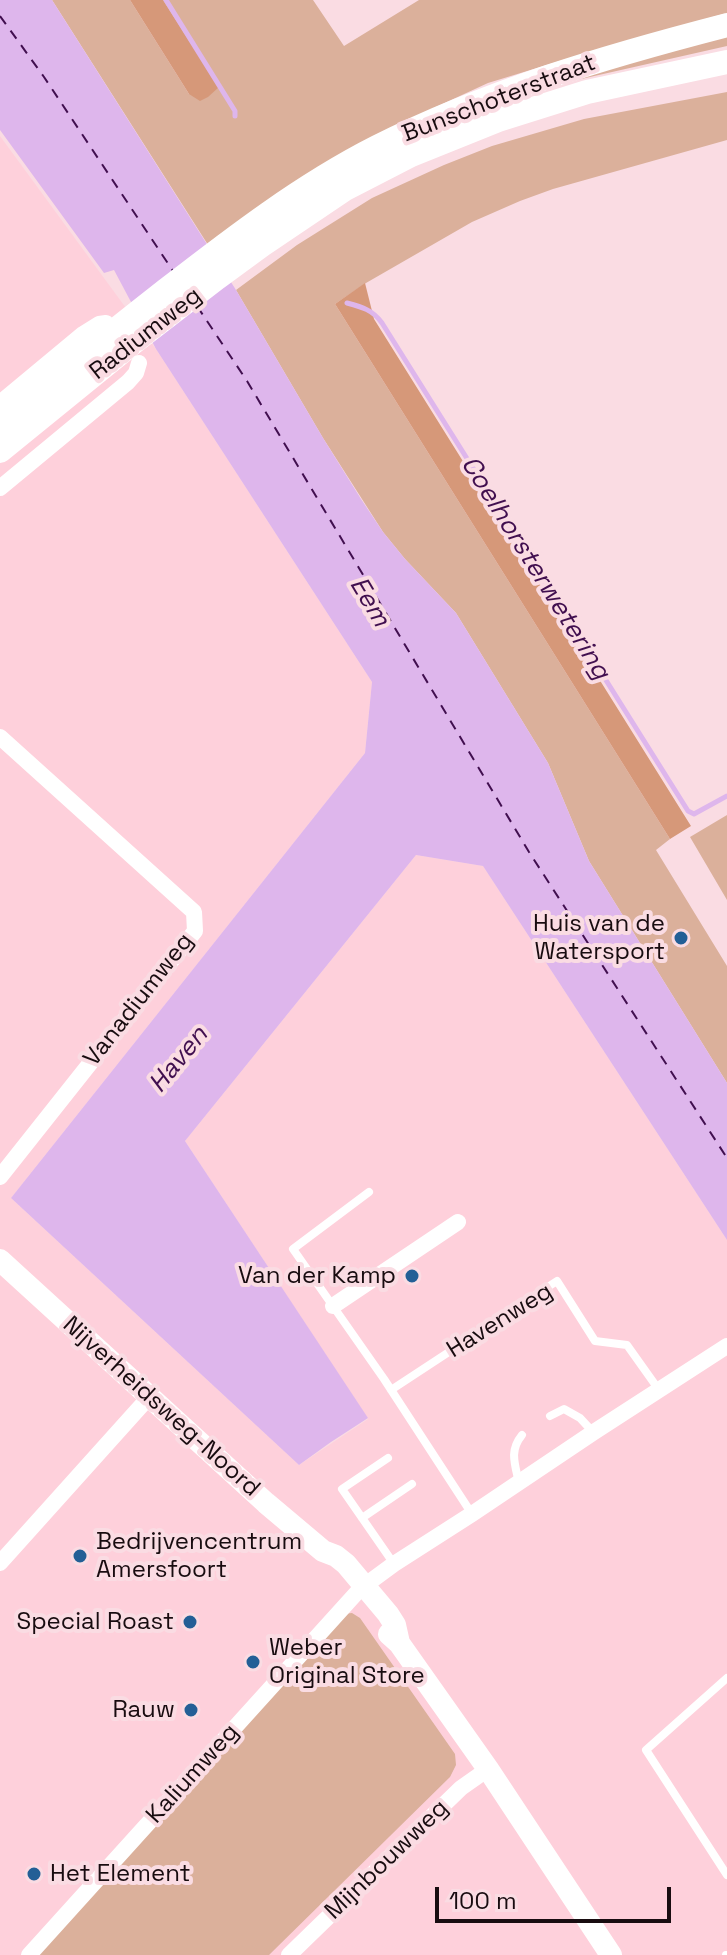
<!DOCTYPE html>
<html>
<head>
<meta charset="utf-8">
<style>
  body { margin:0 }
  #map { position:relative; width:727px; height:1955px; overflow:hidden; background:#fadce3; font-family:"Space Grotesk",sans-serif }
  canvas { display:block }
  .scale { position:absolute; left:435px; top:1887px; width:236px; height:36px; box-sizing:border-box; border:4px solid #180c10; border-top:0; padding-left:10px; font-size:24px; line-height:28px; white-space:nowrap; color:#180c10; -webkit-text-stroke:6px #fadce3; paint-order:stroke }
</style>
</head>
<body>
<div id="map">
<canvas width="727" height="1955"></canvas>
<div class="scale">100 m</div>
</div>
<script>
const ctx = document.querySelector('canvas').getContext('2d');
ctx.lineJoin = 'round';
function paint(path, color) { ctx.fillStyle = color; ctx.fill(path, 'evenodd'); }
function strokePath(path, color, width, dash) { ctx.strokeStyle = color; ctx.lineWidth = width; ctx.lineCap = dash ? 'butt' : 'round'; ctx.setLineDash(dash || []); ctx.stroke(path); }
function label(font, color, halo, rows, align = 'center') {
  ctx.font = font + ' "Space Grotesk",sans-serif'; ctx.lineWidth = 8; ctx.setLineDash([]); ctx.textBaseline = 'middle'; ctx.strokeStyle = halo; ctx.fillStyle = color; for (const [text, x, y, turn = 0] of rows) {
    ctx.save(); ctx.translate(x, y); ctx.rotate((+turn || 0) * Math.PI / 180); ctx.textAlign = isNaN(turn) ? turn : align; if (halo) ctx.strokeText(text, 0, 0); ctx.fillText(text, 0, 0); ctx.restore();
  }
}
paint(new Path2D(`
  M0 136 156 349 372 682 365 753 11 1198 299 1465 368 1419 185 1141 416 855 483 866 727 1240V1955H0Z`), '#fed0db');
paint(new Path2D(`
  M52 0H130L189 94 218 86 163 0H313L344 46 419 0H727V13L599 49 488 83 436 107 210 248Z
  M727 33V46L559 84Z
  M727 92V140L553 189 520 201 472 222 366 283 335 304 670 839 656 850 727 966V1083L589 861 548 763 456 613 405 559 383 532 323 438 236 290 297 245 372 198 444 165 492 146 584 119Z
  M727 815V900L690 837Z
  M352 1613 360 1618 455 1754 456 1765 450 1777 269 1955H37L343 1614Z`), '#dbb09b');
paint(new Path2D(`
  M130 0H163L219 87 208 97 200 101 189 94Z
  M365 283 374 319 691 826 670 839 335 304Z`), '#d69879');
paint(new Path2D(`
  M0 0H52L236 290 323 438 361 499 383 532 405 559 456 613 548 763 589 861 727 1083V1240L483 866 416 855 185 1141 368 1418 331 1442 299 1465 11 1198 365 753 372 682 156 349 114 270 104 273 0 130Z`), '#deb6ec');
strokePath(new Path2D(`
  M166 0 235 111V116
  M347 303C362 307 373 310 382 323L688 811 694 814 727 796`), '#deb6ec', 5);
strokePath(new Path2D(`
  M0 16 44 77 173 271
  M197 306 247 381 529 852 727 1158`), '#410f4f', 2, [10, 8]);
strokePath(new Path2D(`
  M369 1192 293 1249 384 1379 472 1514
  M391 1390 557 1281 595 1341 627 1345 659 1390
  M550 1416 564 1409 580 1418 593 1432
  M388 1458 342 1489 394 1564
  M519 1483C515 1464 509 1451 522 1435
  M362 1518 412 1484
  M727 1678 646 1750 727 1875
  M726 1955H727`), '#fff', 8);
strokePath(new Path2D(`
  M0 403 83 334 99 324 106 323
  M0 488 128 382 136 373 139 363
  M0 737 194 912 195 931 0 1177
  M333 1306 458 1222
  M0 1563 150 1396
  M29 1955 360 1589 394 1564 472 1514 594 1432 727 1346
  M289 1955 461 1788 488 1769`), '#fff', 16);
strokePath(new Path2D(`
  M0 1260 266 1503 323 1551 336 1556 346 1564 388 1614 395 1625 399 1643
  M389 1634 399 1643 488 1769 611 1955`), '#fff', 22);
strokePath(new Path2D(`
  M0 424C55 378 110 334 166 290 233 238 302 185 377 147 488 91 607 56 727 25
  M0 451 134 342 217 278 262 245 345 189 411 155 498 120 587 92 727 62`), '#fff', 24);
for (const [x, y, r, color] of [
  [681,938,8,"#235f96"],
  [412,1276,8,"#235f96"],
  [80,1556,8,"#235f96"],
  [190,1622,8,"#235f96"],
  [253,1662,8,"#235f96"],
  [191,1710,8,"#235f96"],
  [34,1874,8,"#235f96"]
]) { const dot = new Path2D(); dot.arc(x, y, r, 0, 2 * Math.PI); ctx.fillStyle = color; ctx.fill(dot); strokePath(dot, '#fadce3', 3); }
label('24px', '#180c10', '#fadce3', [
  ["Bunschoterstraat",499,99,-21],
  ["Radiumweg",146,334,-38],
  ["Vanadiumweg",139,1000,-52],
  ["Havenweg",500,1321,-32],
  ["Nijverheidsweg-Noord",161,1407,42],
  ["Kaliumweg",193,1774,-48],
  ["Mijnbouwweg",387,1860,-44]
]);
label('24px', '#180c10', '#fadce3', [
  ["Huis van de",665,924],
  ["Watersport",665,952],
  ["Van der Kamp",396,1276],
  ["Bedrijvencentrum",96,1542,"left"],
  ["Amersfoort",96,1570,"left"],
  ["Special Roast",174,1622],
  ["Weber",269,1648,"left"],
  ["Original Store",269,1676,"left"],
  ["Rauw",175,1710],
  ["Het Element",50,1874,"left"]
], 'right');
label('italic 26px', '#410f4f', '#fadce3', [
  ["Coelhorsterwetering",535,568,58],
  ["Eem",369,602,59],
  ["Haven",179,1060,-51]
]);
</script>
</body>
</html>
